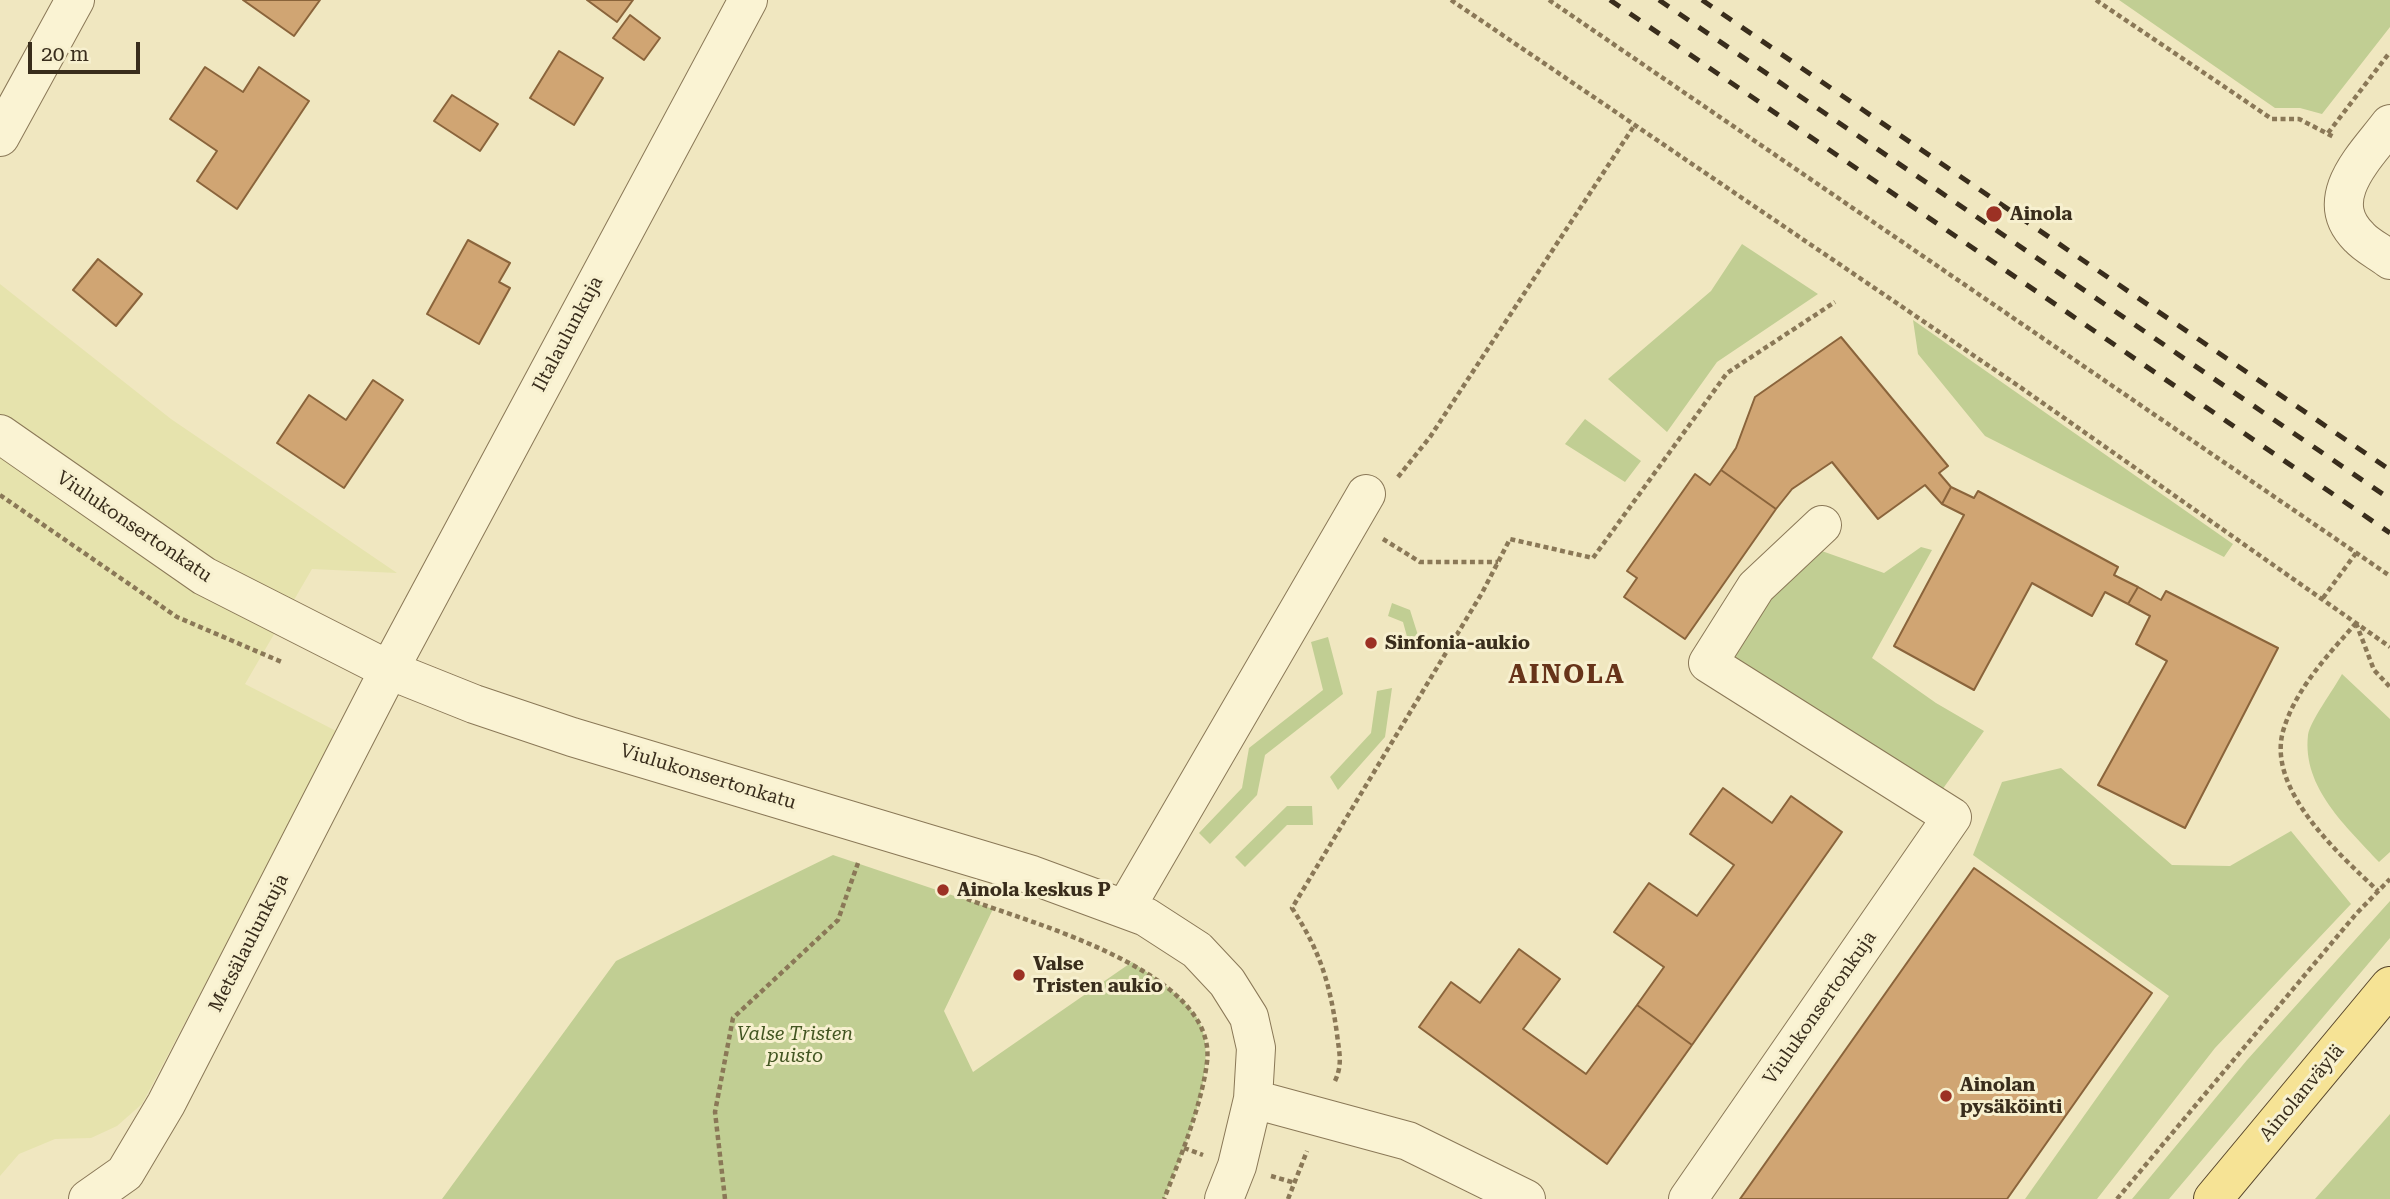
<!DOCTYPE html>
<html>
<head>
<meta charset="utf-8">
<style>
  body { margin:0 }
  #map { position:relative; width:2390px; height:1199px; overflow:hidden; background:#f0e7c0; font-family:"Roboto Serif",serif }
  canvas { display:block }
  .scale { position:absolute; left:28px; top:42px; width:112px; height:32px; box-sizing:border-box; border:4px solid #392d1c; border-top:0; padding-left:9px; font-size:21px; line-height:24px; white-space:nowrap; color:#392d1c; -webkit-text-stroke:5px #f7f0cf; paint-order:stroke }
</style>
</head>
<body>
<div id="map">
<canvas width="2390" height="1199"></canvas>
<div class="scale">20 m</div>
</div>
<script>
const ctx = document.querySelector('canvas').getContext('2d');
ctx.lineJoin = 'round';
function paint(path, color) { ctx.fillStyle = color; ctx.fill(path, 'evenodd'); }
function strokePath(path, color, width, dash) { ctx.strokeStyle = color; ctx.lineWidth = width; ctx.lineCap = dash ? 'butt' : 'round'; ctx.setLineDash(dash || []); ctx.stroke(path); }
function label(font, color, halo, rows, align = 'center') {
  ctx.font = font + ' "Roboto Serif",serif'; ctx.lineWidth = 6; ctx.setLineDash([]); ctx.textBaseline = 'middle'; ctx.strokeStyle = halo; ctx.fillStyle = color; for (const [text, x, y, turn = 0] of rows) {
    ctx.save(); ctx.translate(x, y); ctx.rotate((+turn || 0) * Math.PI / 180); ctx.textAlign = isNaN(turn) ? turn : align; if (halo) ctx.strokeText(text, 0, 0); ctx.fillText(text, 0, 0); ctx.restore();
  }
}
paint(new Path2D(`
  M0 284 171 419 397 573 312 569 245 684 338 732 142 1104 117 1126 91 1138 55 1139 19 1154 0 1176Z`), '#e6e3ad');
paint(new Path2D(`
  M2119 0H2390V27L2322 114 2300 108H2275Z
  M1742 244 1818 294 1717 362 1667 432 1608 379 1711 291Z
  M1913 320 2233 544 2224 557 1985 436 1918 354Z
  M1585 419 1641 461 1625 482 1565 444Z
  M1921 547 1932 550 1872 658 1936 703 1984 731 1942 790 1727 659 1770 598 1819 550 1884 573Z
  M1392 603 1410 610 1422 648 1411 651 1403 622 1388 616Z
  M1328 637 1343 694 1265 755 1257 795 1210 844 1199 833 1242 788 1249 748 1323 690 1311 642Z
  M2342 674 2390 719V852L2379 862C2347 827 2302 788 2308 735 2310 721 2334 689 2342 674Z
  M1392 688 1385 737 1338 790 1330 777 1371 733 1377 691Z
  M2061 768 2172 865 2230 866 2291 831 2351 904 2215 1048 2097 1199H2025L2169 996 1973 855 2002 782Z
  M1287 806H1312L1313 825H1287L1245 867 1235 857Z
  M833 855 993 909 944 1011 973 1072 1132 962C1155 978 1181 994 1197 1018 1224 1060 1181 1156 1164 1199H442L616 961Z
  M2390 901V938L2169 1199H2132L2247 1060Z
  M2390 1114V1199H2315Z`), '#c1ce93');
const building = new Path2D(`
  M243 0H320L294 36Z
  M587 0H633L617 22Z
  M630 15 660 38 644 60 613 38Z
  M559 51 603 78 574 125 530 98Z
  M205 67 243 92 259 67 309 101 237 209 197 181 217 151 170 119Z
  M452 95 498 124 480 151 434 121Z
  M468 240 510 263 499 282 510 288 479 344 427 314Z
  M98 259 142 294 116 326 73 290Z
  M1841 337 1948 466 1939 473 1951 487 1942 504 1925 485 1878 519 1832 462 1792 489 1776 509 1721 470 1736 448 1755 397Z
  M373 380 403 400 344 488 277 443 309 395 346 420Z
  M1721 470 1776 509 1685 639 1624 597 1637 578 1627 571 1695 474 1710 485Z
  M1951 487 1974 498 1978 491 2118 567 2114 575 2138 587 2128 604 2105 592 2092 616 2032 583 1974 690 1894 646 1964 515 1942 504Z
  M2138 587 2161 600 2166 591 2278 648 2185 828 2098 785 2167 661 2136 644 2150 616 2128 604Z
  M1723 788 1772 823 1791 796 1842 832 1692 1045 1637 1005 1664 967 1614 932 1649 883 1697 916 1734 865 1690 834Z
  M1974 868 2152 993 2007 1199H1740Z
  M1519 949 1560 979 1523 1029 1586 1074 1637 1005 1692 1045 1607 1164 1419 1027 1451 982 1480 1003Z`);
paint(building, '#d0a573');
strokePath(building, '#8a643b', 2);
const minor = new Path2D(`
  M2390 124C2366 156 2320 198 2359 237 2367 246 2380 252 2390 260
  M0 137 75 0
  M0 434 204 576 389 670 474 704 572 737 1032 875 1146 917 1197 950 1227 982 1249 1017 1256 1048 1253 1099 1237 1166 1224 1199
  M1125 909 1366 494
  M1253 1099 1408 1141 1526 1199
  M88 1199 125 1173 166 1104 389 670 748 0
  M1688 1199 1952 817 1708 663 1756 587 1822 525`);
const major = new Path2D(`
  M2213 1199 2390 986`);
strokePath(minor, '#8a7857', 40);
strokePath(major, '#57452b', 40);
strokePath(new Path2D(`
  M1451 0 2020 387 2390 647
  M1549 0 2390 576
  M2096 0 2272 119H2299L2334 137
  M2328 133 2390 52
  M1398 477 1430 437 1634 126
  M0 495 177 617 284 663
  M1383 539 1420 562H1498
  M2323 598 2356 553
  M2356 623C2329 654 2297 687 2284 728 2264 788 2339 854 2378 891
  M2356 623 2374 670 2390 687
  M967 899C1031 923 1218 972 1207 1062 1202 1104 1180 1159 1164 1199
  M1335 1081C1343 1064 1339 1052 1337 1034 1330 983 1320 951 1292 908L1482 593 1510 539 1593 558 1727 373 1835 302
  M1184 1148 1203 1155
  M1271 1176 1295 1183
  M725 1199 715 1112 733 1018 838 920 858 863
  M1288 1199 1307 1151
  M2117 1199 2356 914 2390 879`), '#8a7857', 4.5, [5, 3.5]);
strokePath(minor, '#faf3d3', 38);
strokePath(major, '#f6e395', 38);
strokePath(new Path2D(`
  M1610 0 2390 533
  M1659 0 2390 499
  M1702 0 2390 470`), '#392d1c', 5, [12, 12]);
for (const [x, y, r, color] of [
  [1994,214,9,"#9c3124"],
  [1371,643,7,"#9c3124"],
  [943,890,7,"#9c3124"],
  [1019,975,7,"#9c3124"],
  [1946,1096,7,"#9c3124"]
]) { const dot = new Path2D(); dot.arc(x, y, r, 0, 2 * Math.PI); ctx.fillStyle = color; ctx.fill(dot); strokePath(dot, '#f7f0cf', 2.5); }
label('bold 19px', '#392d1c', '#f7f0cf', [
  ["Ainola",2010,214],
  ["Sinfonia-aukio",1385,643],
  ["Ainola keskus P",957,890],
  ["Valse",1033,964],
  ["Tristen aukio",1033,986],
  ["Ainolan",1960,1085],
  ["pysäköinti",1960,1107]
], 'left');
label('19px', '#392d1c', '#f7f0cf', [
  ["Iltalaulunkuja",568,334,-62],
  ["Viulukonsertonkatu",134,527,34],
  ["Viulukonsertonkatu",708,777,17],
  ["Metsälaulunkuja",249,943,-63],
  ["Viulukonsertonkuja",1820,1008,-55],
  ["Ainolanväylä",2302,1093,-50]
]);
label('italic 19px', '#435622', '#f7f0cf', [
  ["Valse Tristen",795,1034],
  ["puisto",795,1056]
]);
ctx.letterSpacing = '2px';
label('bold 26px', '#673319', '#f7f0cf', [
  ["AINOLA",1567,675]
]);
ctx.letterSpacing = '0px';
</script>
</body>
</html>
